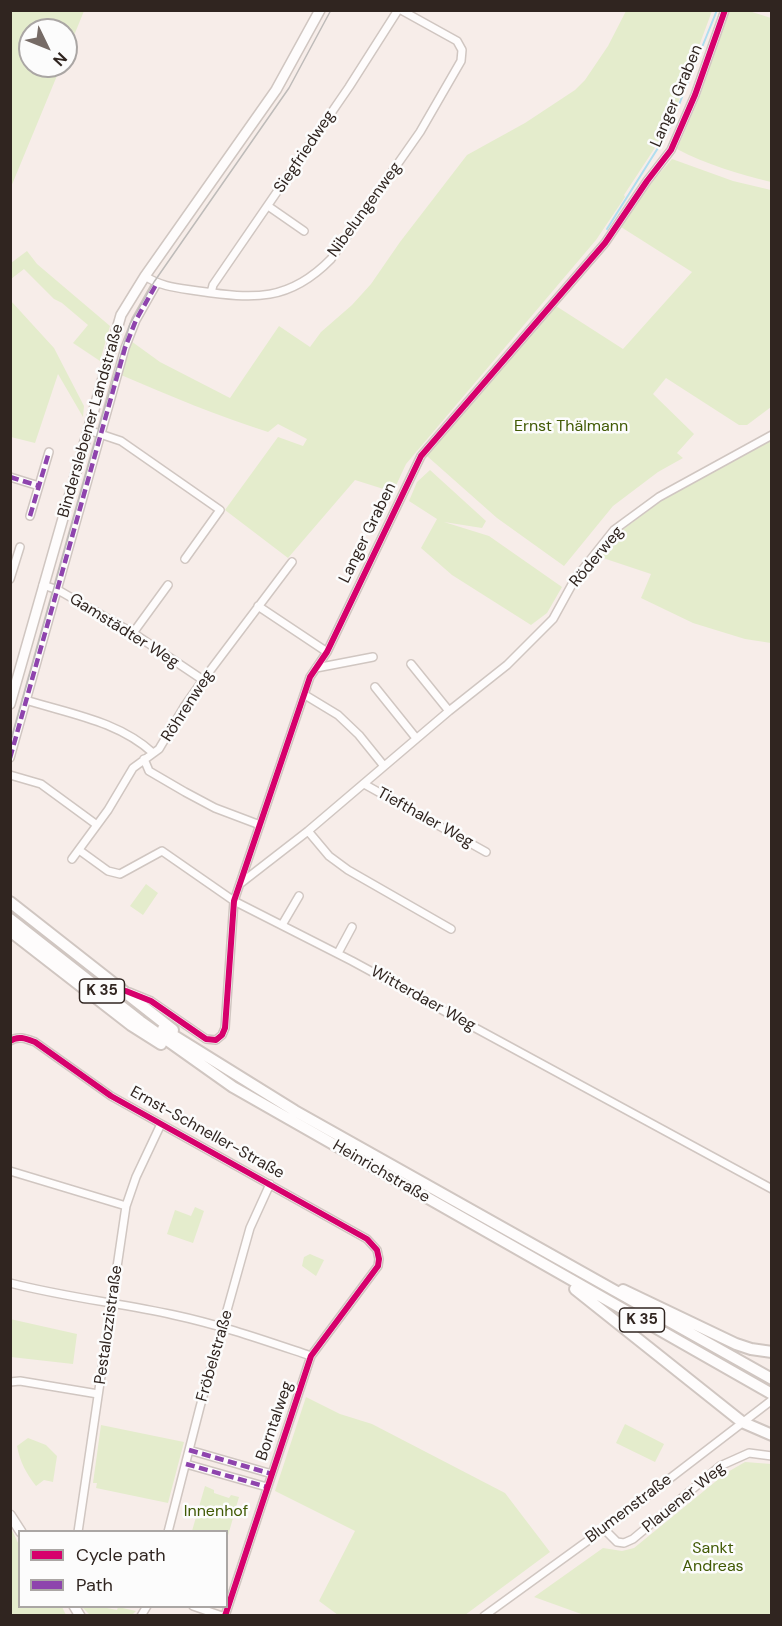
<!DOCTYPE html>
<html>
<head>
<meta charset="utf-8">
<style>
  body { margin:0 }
  #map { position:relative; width:782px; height:1626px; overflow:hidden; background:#f7ede9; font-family:"DM Sans",sans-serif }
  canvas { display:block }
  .frame { position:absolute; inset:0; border:12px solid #302520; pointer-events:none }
  .legend { position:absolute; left:18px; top:1530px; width:210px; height:78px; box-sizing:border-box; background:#fcfcfc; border:2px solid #aaa6a4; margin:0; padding:8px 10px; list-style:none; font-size:18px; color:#302520 }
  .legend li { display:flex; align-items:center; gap:12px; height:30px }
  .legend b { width:30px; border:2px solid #aaa6a4 }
  .north { position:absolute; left:18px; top:18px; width:60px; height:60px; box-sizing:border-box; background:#fcfcfc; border:2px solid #aaa6a4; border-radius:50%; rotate:133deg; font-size:16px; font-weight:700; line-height:24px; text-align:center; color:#302520 }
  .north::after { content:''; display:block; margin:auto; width:21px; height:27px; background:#766b66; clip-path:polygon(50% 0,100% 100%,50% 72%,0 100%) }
</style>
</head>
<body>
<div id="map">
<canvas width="782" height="1626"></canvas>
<div class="frame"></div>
<ul class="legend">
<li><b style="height:8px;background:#d6006c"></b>Cycle path</li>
<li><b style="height:8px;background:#8e44ad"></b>Path</li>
</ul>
<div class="north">N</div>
</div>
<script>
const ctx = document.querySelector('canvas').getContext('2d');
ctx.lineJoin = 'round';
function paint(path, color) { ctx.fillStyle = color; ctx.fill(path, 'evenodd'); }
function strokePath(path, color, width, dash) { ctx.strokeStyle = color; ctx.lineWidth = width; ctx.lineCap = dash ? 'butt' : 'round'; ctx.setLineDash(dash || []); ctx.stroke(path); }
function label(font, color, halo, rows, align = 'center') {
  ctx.font = font + ' "DM Sans",sans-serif'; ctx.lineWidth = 5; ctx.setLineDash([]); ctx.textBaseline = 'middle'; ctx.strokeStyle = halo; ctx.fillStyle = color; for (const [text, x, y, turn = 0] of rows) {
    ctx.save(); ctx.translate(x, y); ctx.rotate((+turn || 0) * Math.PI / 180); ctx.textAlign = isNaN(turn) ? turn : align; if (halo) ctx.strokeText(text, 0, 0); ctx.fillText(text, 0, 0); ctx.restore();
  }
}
paint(new Path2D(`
  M11 10 84 11 66 55V30H30V66H61L11 187Z
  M626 11H712L676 108 660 140 624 195 625 197 596 240 406 464 393 492 355 480 288 558 225 510 278 437 303 446 307 439 278 424 268 432C218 416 170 396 121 375L131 341 160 362 230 398 279 326 310 347 321 332 352 305 371 284 400 242 467 155 525 123 575 90 585 80 608 46Z
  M729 11H749L771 18V182C739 174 707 165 677 149L700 96Z
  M672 159 733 181 771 190V407L747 425H739L666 378 653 394 694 434 677 453 683 458 658 472 613 506 564 566 497 518 427 456 556 306 623 349 692 272 621 227 651 183Z
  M27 251 37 264 110 326 100 361 73 343 88 325 62 303 54 299 24 269 11 279V263Z
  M11 301 54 348 84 406 83 417 58 374 35 443 11 437Z
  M771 437V643L745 639 693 623 641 598 651 574 600 557 617 534 665 498Z
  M430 470 486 521 482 528 444 522 489 536 562 587 547 613 531 625 452 575 421 548 437 519 409 501 417 482Z
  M146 884 158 893 143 915 130 906Z
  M195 1207 204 1211 193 1243 167 1234 175 1210 191 1216Z
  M310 1254 324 1260 316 1276 302 1266 304 1257Z
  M10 1319 77 1334 73 1364 11 1357Z
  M306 1397 340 1414 372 1424 505 1493 550 1552 465 1615H338L319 1601 355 1531 275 1491Z
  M625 1424 664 1444 655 1462 616 1443Z
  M101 1425 184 1442 168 1503 96 1488 97 1483H93Z
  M28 1438 46 1445 57 1456 53 1482 44 1480 36 1486C26 1473 20 1462 17 1446Z
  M745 1462 771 1464V1615H584L534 1597 603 1548 622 1551 634 1548 726 1473Z
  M205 1486 214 1490V1493L229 1498 231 1495 239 1497 227 1539 226 1532 192 1531Z
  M11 1528 19 1545 20 1606 62 1607 66 1615H11Z
  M82 1607H102L117 1610 118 1607 136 1611 132 1615H90Z`), '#e4eccc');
strokePath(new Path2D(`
  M607 229 668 132 717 10`), '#b0deef', 2);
const minor = new Path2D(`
  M268 206 304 231
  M145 276C161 287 179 288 198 291 254 299 289 302 331 259L420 132 461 61 462 50 457 41 401 10
  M211 293 213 285 349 87 398 10
  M88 430 121 441 220 510 185 559
  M10 477 39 486
  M30 516 49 452
  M10 579 20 547
  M43 585 58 590 133 633 203 680
  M258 606 327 652
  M133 633 168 585
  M411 664 449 711
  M316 668 373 657
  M375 687 416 738
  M305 695 338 715 359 735 384 766
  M26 700C70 714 118 721 153 753
  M10 758 125 348 136 320 157 283
  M144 759 149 771 185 792 215 808 260 825
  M10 775 41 784 97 825
  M364 784 486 852
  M308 831 329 856 348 870 451 929
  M79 850 108 871 120 874 162 851 234 901 352 961 772 1189
  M72 859 108 810 133 768 159 749 184 707 203 680 292 562
  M241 883 308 831 449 711 507 665 553 619 575 579 614 530 659 497 772 435
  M282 925 299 896
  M338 953 352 927
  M129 992 151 1001 206 1039 216 1040 222 1035 225 1028 234 901 310 677 327 652 421 456 605 243 647 181 671 150 695 95 725 10
  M10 1041C18 1035 27 1039 35 1042L111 1096 367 1239 377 1250 379 1259 378 1266 311 1356 225 1616
  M10 1171 126 1206
  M10 1283C64 1297 119 1303 174 1315 221 1325 266 1341 311 1356
  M10 1382 20 1381 98 1394
  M189 1450 272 1474
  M186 1464 267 1487
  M604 1529 617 1542 624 1543 633 1539 720 1466 749 1453 772 1456
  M78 1532 126 1206 136 1177 161 1124
  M168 1532 200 1407 250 1228 270 1184
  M193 1606 222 1616
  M141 1616 147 1606
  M484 1616 604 1529 772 1400`);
const major = new Path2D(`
  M10 704 121 315 145 276 276 90 320 10
  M10 1515 21 1532
  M74 1606 80 1616`);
const highway = new Path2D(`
  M10 902 173 1030
  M10 919 140 1021 233 1087 772 1394
  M10 931 131 1025 161 1044
  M163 1029 295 1111 772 1379
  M575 1289 742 1422 772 1435
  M623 1290 736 1344 751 1349 772 1352`);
strokePath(minor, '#d0c6c1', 10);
strokePath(major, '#d0c6c1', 12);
strokePath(highway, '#d0c6c1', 14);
strokePath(minor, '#fefcfc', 7);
strokePath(major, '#fefcfc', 9);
strokePath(highway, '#fefcfc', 10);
strokePath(new Path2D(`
  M10 744 102 417 130 324 154 282 289 88 331 10`), '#bebbb9', 1.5);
strokePath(new Path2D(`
  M10 477 39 486
  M30 516 49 452
  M10 758 125 348 136 320 157 283
  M189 1450 272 1474
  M186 1464 267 1487`), '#8e44ad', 4.5, [9, 4.5]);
strokePath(new Path2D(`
  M126 991 151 1001 206 1039 216 1040 222 1035 225 1028 234 901 310 677 327 652 421 456 605 243 647 181 671 150 695 95 725 10
  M10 1041C18 1035 27 1039 35 1042L111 1096 367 1239 377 1250 379 1259 378 1266 311 1356 225 1616`), '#d6006c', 6);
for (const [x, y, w] of [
  [102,991,45],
  [642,1320,45]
]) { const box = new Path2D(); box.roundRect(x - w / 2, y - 12, w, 24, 4.5); ctx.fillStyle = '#fcfcfc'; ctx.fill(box); strokePath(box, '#302520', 1.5); }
label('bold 15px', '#302520', null, [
  ["K 35",102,991],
  ["K 35",642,1320]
]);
label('16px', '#302520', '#fcfcfc', [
  ["Langer Graben",677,96,-67],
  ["Siegfriedweg",305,152,-56],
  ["Nibelungenweg",365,210,-54],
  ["Binderslebener Landstraße",91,421,-74],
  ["Langer Graben",368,533,-64],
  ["Röderweg",597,557,-50],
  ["Gamstädter Weg",124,631,32],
  ["Röhrenweg",188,706,-57],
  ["Tiefthaler Weg",425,818,29],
  ["Witterdaer Weg",423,999,29],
  ["Ernst-Schneller-Straße",207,1133,29],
  ["Heinrichstraße",381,1172,30],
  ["Pestalozzistraße",109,1325,-82],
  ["Fröbelstraße",215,1356,-74],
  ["Borntalweg",275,1421,-71],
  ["Plauener Weg",684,1498,-39],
  ["Blumenstraße",629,1509,-37]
]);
label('16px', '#415a05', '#fcfcfc', [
  ["Ernst Thälmann",571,427],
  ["Innenhof",216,1512],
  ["Sankt",713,1549],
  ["Andreas",713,1567]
]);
</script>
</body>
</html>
